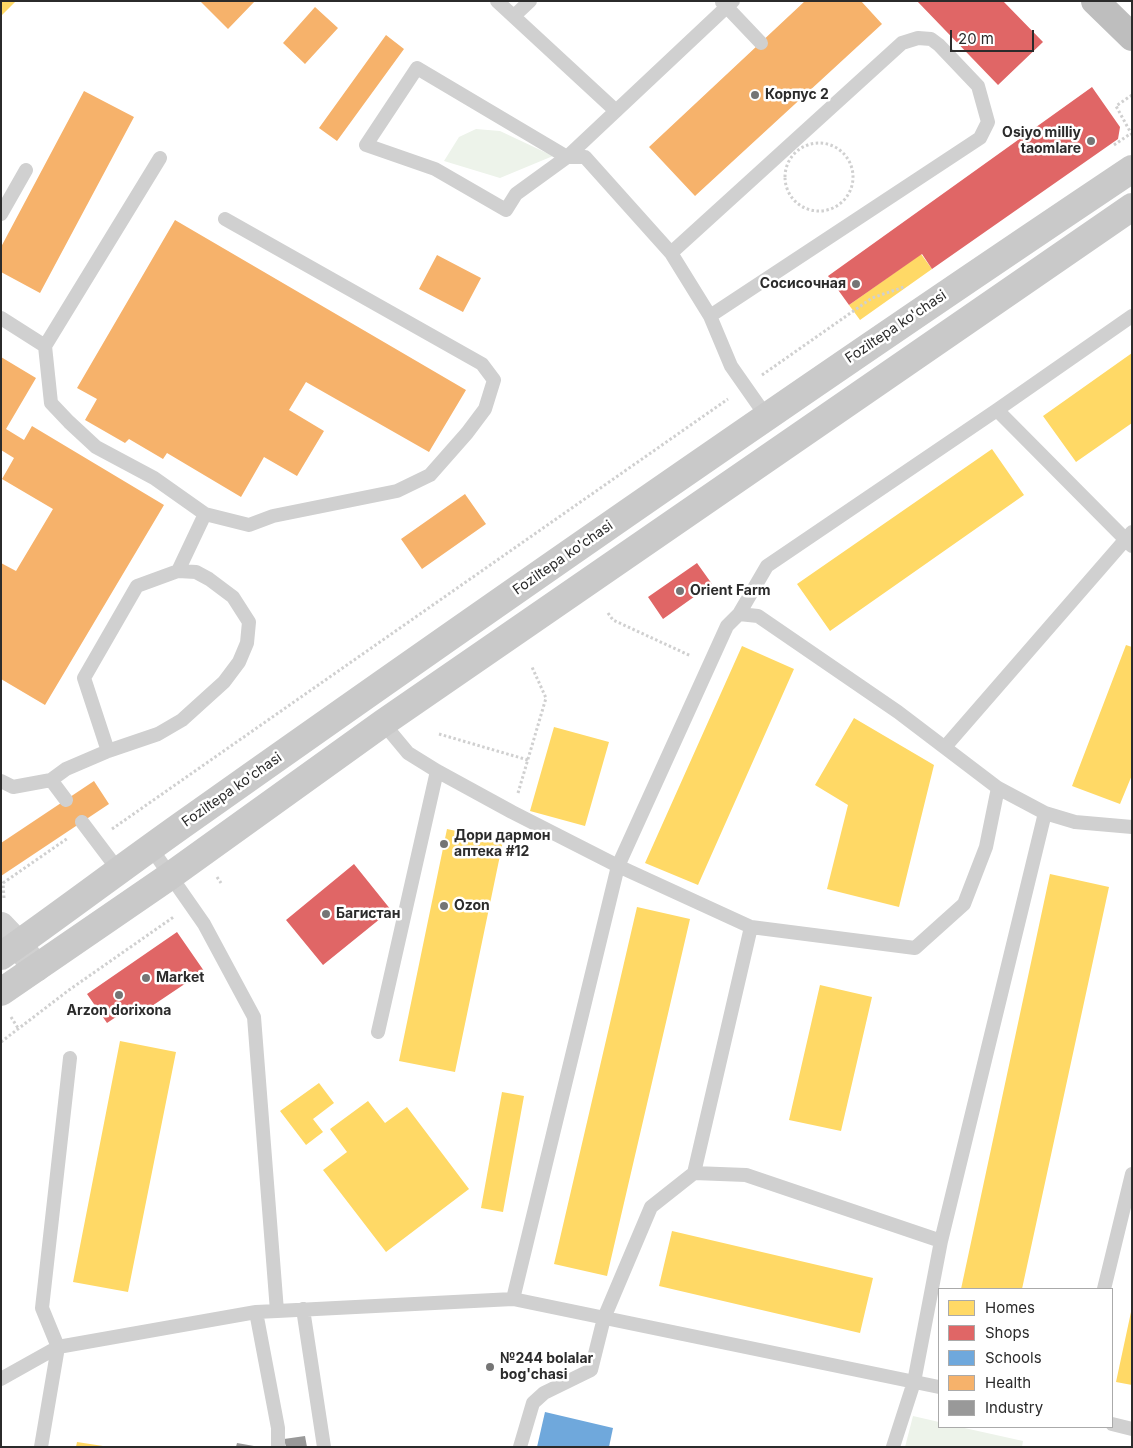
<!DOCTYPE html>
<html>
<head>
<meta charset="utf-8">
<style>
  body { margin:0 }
  #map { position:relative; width:1133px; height:1448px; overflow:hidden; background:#fff; font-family:Inter,sans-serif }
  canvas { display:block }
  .frame { position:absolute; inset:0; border:2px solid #2b2b2b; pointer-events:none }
  .legend { position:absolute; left:938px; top:1288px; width:175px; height:140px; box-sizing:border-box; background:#fff; border:1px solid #aaa; margin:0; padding:6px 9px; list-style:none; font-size:15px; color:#2b2b2b }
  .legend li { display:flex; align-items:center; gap:10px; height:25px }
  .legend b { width:25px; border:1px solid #aaa }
  .scale { position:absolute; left:950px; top:30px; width:84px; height:22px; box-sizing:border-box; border:2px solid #2b2b2b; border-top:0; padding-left:6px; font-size:15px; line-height:18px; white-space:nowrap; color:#2b2b2b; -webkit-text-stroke:4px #fff; paint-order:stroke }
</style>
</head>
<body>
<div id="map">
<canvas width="1133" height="1448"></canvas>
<div class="frame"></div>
<ul class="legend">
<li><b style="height:14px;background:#ffd966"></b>Homes</li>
<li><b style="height:14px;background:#e06666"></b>Shops</li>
<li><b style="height:14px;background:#6fa8dc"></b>Schools</li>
<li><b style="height:14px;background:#f6b26b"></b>Health</li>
<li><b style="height:14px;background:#999"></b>Industry</li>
</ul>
<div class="scale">20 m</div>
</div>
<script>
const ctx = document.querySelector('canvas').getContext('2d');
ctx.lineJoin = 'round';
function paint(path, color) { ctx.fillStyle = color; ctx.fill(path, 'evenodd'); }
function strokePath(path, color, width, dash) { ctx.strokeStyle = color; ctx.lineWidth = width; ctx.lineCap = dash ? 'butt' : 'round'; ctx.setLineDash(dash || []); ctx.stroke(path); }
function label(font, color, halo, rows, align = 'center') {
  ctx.font = font + ' Inter,sans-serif'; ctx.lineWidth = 5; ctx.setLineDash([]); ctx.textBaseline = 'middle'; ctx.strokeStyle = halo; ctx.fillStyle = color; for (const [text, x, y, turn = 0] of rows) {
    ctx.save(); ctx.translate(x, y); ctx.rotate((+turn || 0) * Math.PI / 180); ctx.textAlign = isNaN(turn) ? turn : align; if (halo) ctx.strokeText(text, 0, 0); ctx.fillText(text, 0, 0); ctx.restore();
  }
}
paint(new Path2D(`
  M476 129 500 131 553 156 500 178 444 161 459 137Z
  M913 1416 939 1422V1427H960L1023 1441 1022 1447H905Z`), '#edf3ea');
paint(new Path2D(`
  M1 1H16L1 16Z
  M921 254 932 269 860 320 849 305Z
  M1132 353V423L1076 462 1043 416Z
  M992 449 1024 495 830 631 797 584Z
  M1126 645 1132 647V775L1120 804 1072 786Z
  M742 646 794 669 698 885 645 863Z
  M854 718 934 765 899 907 827 889 848 805 815 785Z
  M554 727 609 742 585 826 530 811Z
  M447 829 503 841 455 1072 399 1061Z
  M1050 874 1109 887 1022 1289H961Z
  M637 907 690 919 607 1276 554 1264Z
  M820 985 872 997 841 1131 789 1120Z
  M120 1041 176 1052 128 1292 73 1282Z
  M319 1083 334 1103 313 1119 323 1132 306 1145 280 1111Z
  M502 1092 524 1096 503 1212 481 1208Z
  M368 1101 385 1123 407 1107 469 1189 386 1252 323 1170 347 1152 330 1129Z
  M672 1231 873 1278 860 1333 659 1286Z
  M1131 1312H1132V1385L1116 1382Z
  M77 1442 103 1446V1447H76Z`), '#ffd966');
paint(new Path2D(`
  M917 1H1003L1043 42 998 85Z
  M1092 87 1120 127 1118 139 932 269 922 254 849 305 828 276Z
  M697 563 712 584 663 619 648 597Z
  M354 864 391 910 323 965 286 920Z
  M177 932 204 971 140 1014 134 1005 107 1023 87 994Z`), '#e06666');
paint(new Path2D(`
  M545 1412 613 1428 609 1447H537Z`), '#6fa8dc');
paint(new Path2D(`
  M200 1H255L228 29Z
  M805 1H861L882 24 695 196 649 147Z
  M315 7 338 28 305 64 283 43Z
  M386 35 404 49 337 141 319 128Z
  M84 91 134 117 40 293 1 272V247Z
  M175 220 466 390 429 452 306 382 289 410 324 431 297 476 264 457 241 497 167 453 163 459 129 439 125 443 85 420 97 399 77 388Z
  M437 255 481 278 463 312 419 289Z
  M1 357 36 378 6 429 24 440 32 426 164 505 45 705 1 679V563L16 571 53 509 2 479 14 458 1 450Z
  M465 494 486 524 422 569 401 539Z
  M94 781 109 804 1 876V843Z`), '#f6b26b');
paint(new Path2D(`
  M305 1436 307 1447H286L284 1439Z
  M237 1443 254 1446V1447H236Z`), '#999');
strokePath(new Path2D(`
  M1132 95 1116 106 1132 135
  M785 177a34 34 0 1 1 68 0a34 34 0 1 1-68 0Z
  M1114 145 1130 134
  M762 375 872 298 904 287
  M608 613 613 620 691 656
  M439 734 528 760
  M518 793 546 698 532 667
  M112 829 728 399
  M217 877 221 883
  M4 898 3 883 68 838
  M11 1017 18 1028
  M1 1042 69 990 175 916`), '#d0d0d0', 3, [2.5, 2.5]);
strokePath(new Path2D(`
  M497 1 616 111
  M722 2 761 43
  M514 16 530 1
  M1 214 26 170
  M671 253 902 43 918 38 931 39 939 45 978 86 988 122 980 138 710 316 671 253 585 157H567L417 68 366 145 435 169 506 210 516 194 567 157 733 1
  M710 316 731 366 766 416
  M1 318 45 346 51 403 69 422 96 447 154 478 205 514 249 525 273 516 397 491 430 475 467 433 485 409 494 380 482 364 225 219
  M45 346 160 158
  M997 410 1132 546
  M178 571 205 514
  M739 614 767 566 997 410 1132 316
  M383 723 408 753 437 771 512 812 618 866 751 927 915 948 964 904 986 847 998 788
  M945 747 1132 532
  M51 780 66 800
  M1 781 13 787 51 780 66 769 108 751 158 734 182 720 224 682 239 662 247 643 249 622 233 597 209 579 196 572 178 571 137 586 84 678 108 751
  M82 822 119 871
  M151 848 204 924 254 1017 277 1311 513 1299 939 1387
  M378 1032 437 771
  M694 1173 751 927
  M1104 1289 1132 1174
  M513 1299 618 866 727 626 739 614 758 616 898 712 998 788 1045 813 1075 822 1132 827
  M303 1309 324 1447
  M256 1312 278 1428V1447
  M1 1379 58 1347 256 1312 277 1311
  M1112 1424 1132 1429
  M41 1447 58 1347 42 1308 70 1058
  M520 1447 533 1403 544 1393 591 1370 604 1318 651 1207 694 1173 746 1175 941 1241
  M893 1447 914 1382 941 1241 1045 813`), '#d0d0d0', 14);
strokePath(new Path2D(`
  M1 926 18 944 36 968`), '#d0d0d0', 28);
strokePath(new Path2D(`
  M1 956C65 911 128 863 192 818 503 598 815 381 1132 169
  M1 992 170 876 383 723 1132 207`), '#c9c9c9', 28);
strokePath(new Path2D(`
  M1095 1 1132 37`), '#bebebe', 28);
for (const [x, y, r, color] of [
  [755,95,5,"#757575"],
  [1091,141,5,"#757575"],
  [856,284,5,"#757575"],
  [680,591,5,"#757575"],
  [444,844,5,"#757575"],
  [444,906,5,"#757575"],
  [326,914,5,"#757575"],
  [146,978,5,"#757575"],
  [119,995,5,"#757575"],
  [490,1367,5,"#757575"]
]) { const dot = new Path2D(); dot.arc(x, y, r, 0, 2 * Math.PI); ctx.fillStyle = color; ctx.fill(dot); strokePath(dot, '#fff', 2); }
label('bold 14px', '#2b2b2b', '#fff', [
  ["Корпус 2",765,95],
  ["Osiyo milliy",1081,133,"right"],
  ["taomlare",1081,149,"right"],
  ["Сосисочная",846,284,"right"],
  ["Orient Farm",690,591],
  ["Дори дармон",454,836],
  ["аптека #12",454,852],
  ["Ozon",454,906],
  ["Багистан",336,914],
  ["Market",156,978],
  ["Arzon dorixona",119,1011,"center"],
  ["№244 bolalar",500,1359],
  ["bog'chasi",500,1375]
], 'left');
label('14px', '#2b2b2b', '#fff', [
  ["Foziltepa ko'chasi",896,327,-34],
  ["Foziltepa ko'chasi",563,558,-35],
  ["Foziltepa ko'chasi",232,790,-35]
]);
</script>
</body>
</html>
